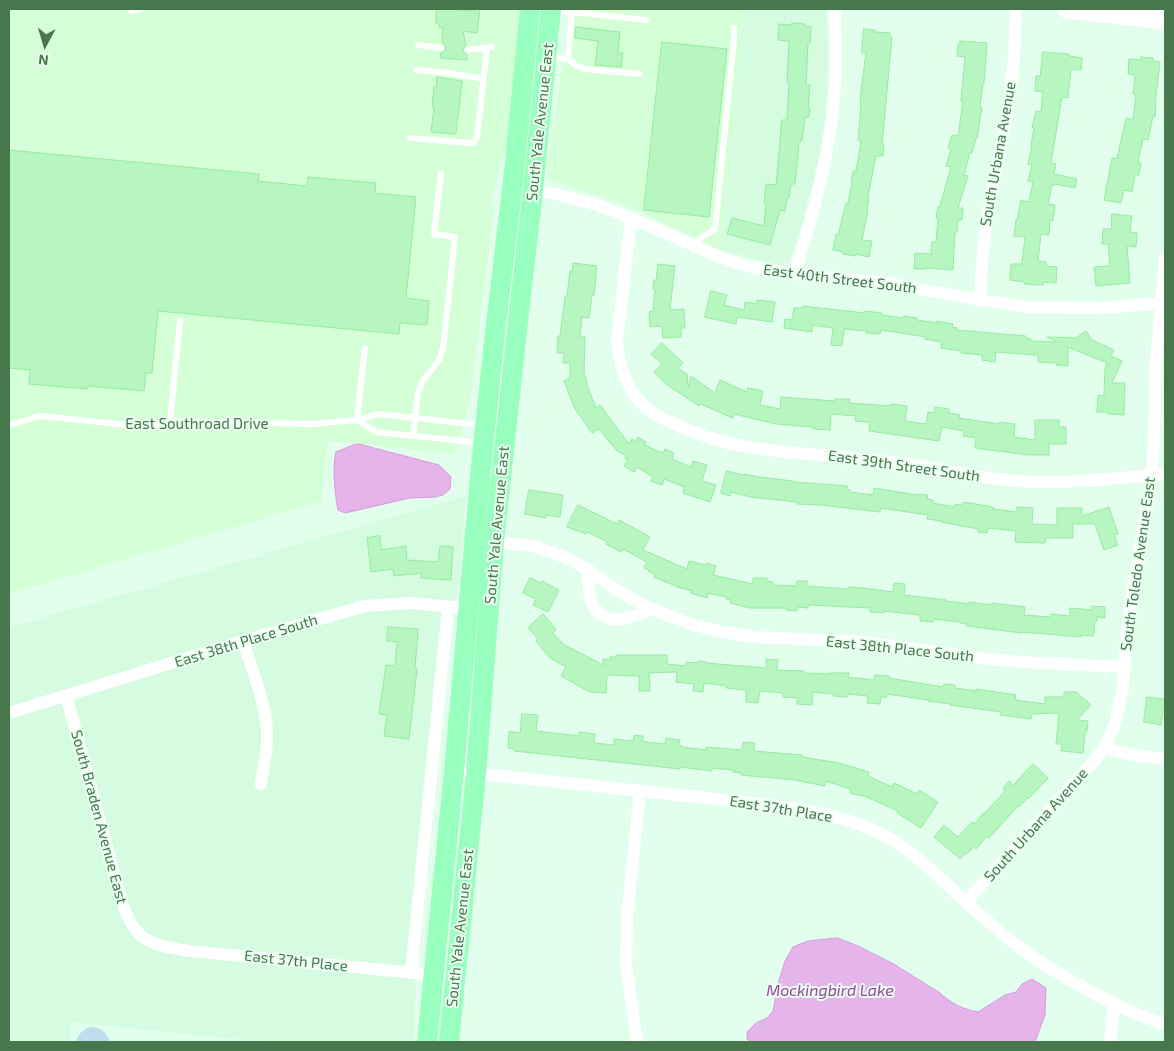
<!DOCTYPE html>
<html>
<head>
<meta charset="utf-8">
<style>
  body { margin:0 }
  #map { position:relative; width:1174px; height:1051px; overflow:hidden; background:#e2feec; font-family:"Exo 2",sans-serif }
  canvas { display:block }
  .frame { position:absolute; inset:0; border:10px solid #46784b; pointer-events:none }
  .north { position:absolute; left:20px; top:20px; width:50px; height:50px; -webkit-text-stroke:4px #eafff1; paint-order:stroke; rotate:186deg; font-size:14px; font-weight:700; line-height:20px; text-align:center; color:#46784b }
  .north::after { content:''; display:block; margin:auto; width:18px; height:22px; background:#46784b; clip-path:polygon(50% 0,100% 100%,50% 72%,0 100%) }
</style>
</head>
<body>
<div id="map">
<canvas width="1174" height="1051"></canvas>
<div class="frame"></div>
<div class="north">N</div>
</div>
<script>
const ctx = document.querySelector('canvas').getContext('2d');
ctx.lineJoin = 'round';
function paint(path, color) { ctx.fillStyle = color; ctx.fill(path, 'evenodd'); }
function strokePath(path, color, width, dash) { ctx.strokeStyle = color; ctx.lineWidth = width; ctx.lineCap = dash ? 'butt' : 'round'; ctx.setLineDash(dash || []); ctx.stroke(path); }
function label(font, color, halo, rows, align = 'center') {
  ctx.font = font + ' "Exo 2",sans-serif'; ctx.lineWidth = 4; ctx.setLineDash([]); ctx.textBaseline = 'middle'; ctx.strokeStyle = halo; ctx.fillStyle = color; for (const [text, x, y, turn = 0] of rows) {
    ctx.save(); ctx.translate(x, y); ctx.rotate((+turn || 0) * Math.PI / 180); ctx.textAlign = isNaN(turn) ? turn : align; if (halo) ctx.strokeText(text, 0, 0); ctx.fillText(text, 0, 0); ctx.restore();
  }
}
paint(new Path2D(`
  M744 9H826L828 48 827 89 825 121 819 157 803 220 790 259 786 263 780 265 774 264 721 250Z
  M466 496 457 596 441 628 408 954 416 989 413 1042H264L71 1022 69 1042H9V627Z`), '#d5fce1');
paint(new Path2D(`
  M9 9H520L507 145 503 156 491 200 494 208 470 398 455 454 328 441 322 501 9 594Z
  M570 9H744L721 250 620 202 554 182 548 178 547 173Z`), '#d5ffd7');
paint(new Path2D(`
  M91 1027C101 1028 107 1032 110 1042H76C78 1034 83 1029 91 1027Z`), '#bfdeed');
const water = new Path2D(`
  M359 444 439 465 451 477 450 489 443 495 435 497 410 498 345 513 338 510C335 495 332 467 336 452L353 445Z
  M838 938 858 946 892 963 940 993C950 1003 965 1010 978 1012L1005 995 1016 992 1022 984 1032 979 1046 988 1045 1015 1035 1042H751L747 1039V1032L756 1023 767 1018 773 1011 779 980 785 961 793 947 808 941Z`);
paint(water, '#e4b4ea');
strokePath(water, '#d69adc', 1);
const building = new Path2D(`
  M437 9H450L470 11V9H480L477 33 463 31 466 45 464 48 463 51 464 53 467 55V60L440 58 441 53 445 51 446 48 444 44 442 43 443 28 439 27V24L436 23Z
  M792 23 805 24V26L811 27 810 43H808L806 85H810L808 108H810L809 117H805L802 140 799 143 795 184H791L789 198H787L785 211 780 210 770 245 727 234 732 218 764 226 766 203H764L766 184 776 185 781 132H780L782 120H787L789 82H787L789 41 778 40 779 24 792 25Z
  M576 27 620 32 618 53H623L621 67 595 65 598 41 575 38Z
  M864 29 875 30V32L890 33V37H892L882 145H884L883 156H876L868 196 869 197 867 209 868 210 862 240 872 241 869 257 856 254V256L843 254V252L833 250 836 234 838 235 846 203H848L852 183 851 182 853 171H856L861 141 858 140 861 106H860L861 91 866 53H862Z
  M960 41 987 43 984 84H983L980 107H982L977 139 976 138 972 153 970 152 964 175 968 176 958 208H963L962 220H958L957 232H955L953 270 926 268V269H914L915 253 931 254 932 242H936L938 218H936L938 206H940L951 167 946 166 951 149 948 148 952 135 958 136 963 101H961L965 57 957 56 958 44H960Z
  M662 42 727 49 709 217 644 210Z
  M1043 52 1069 54V56L1082 58 1081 70 1071 69 1068 98 1062 97 1051 163 1056 164 1054 174 1077 179 1075 188 1055 184V185H1052L1048 204 1055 205 1053 221 1050 220 1049 235 1041 234 1038 261 1046 262V266L1057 267 1056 283 1043 282V285L1024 284 1025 282 1010 280 1011 264H1022L1025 237 1014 236 1016 220H1017L1021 200 1029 202 1033 182 1028 181 1032 165 1028 164 1032 145H1031L1034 128 1032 127 1036 111 1041 112 1043 92 1035 91 1036 76H1040Z
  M1141 57 1153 58V61L1160 62 1155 106H1156L1155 117 1153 116 1148 140 1143 139 1138 162 1141 163 1139 175H1135L1132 192 1124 190 1121 203 1104 200 1112 158 1117 159 1126 118 1133 120 1136 95 1133 94 1135 75 1128 74 1129 59 1141 60Z
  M437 77 462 81 456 134 431 132 434 107 432 106 434 86H436Z
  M9 150 259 174 258 181 307 186 308 177 376 183 375 193 416 197 406 298 429 301 427 325 400 323 399 334 158 311 152 373H146L144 391 87 386V389L29 384 30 370 9 368Z
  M1112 214 1132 216 1130 232 1137 233 1136 247 1127 246 1130 283 1096 286 1094 267 1110 266 1108 244H1102L1103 229H1111Z
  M573 263 597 266 594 295H592L589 318 582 317 580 337H585L584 374 587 381 586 382 596 408 600 405 629 444 632 439 635 441 638 437 646 442 644 444 653 449 663 453 665 449 674 453 672 459 691 467 693 461 707 465 702 481 716 485 710 502 683 493 684 487 664 479 662 485 651 481 653 477 637 467 634 472 624 466 628 460 625 458 626 456 616 450 599 429 592 433 575 409 564 381 570 378V363H563L564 353H557L558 336H560L565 296H567L570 271H572Z
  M658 264 675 266 670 310 684 309 685 328H681V337L663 338 662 326 650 327 649 312 653 311 655 289H653L654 280H656Z
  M711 291 727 295 724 305 744 310 745 302 756 304 757 300 775 302 772 322 737 317 736 324 705 317Z
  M803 306 865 313V311L882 313V315L903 318 904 316 917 318V320L937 323V321L953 324 952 327 957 328V330L1026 336V338L1031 339V341L1057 342 1047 337 1076 338 1086 331 1092 340 1114 350 1111 356 1122 361 1112 383H1125L1124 415 1108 414V412H1097L1098 395 1104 396 1105 368 1107 363 1068 347V366L1056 365 1057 363 1038 362V356L1035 355 996 352 995 362 982 360V355L961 353V351L941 348 942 342 925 339 926 337 881 330 880 334 866 333 867 331 844 329 842 346 831 345 833 328 812 325V332L784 328 785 319 792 320 794 308H802Z
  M662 343 683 363 678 368 687 374 688 387 691 376 715 393 720 380 747 392 748 388 763 391 760 405 780 409 781 397 835 401V399H850L849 403 890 406 891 404 907 406 905 421 926 424 928 412 934 413 935 407 949 409V413L960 415 959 418 999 424V422L1015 424 1014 437 1035 440V420H1059V427H1066V444H1049V455H1028L975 448 976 438 963 436 964 431 942 427 939 441 869 431 870 422 855 421 856 416 831 414 830 430 813 429V427L776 424 734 414 733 418 701 404 699 406 666 384 654 372 662 364 651 354Z
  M727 471 744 475 745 474 759 477 793 481V482L848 486 847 489 850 490V492L873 495 874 488 917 495 918 494 928 495 927 499 933 500V503L954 507 955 504 962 505 964 502 993 507V509L1017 512V507L1033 508 1032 524 1057 525V508H1082V516L1109 507 1118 534 1114 535 1118 545 1104 550 1095 524H1073V538H1046L1045 543 1015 542 1016 531 988 528 987 533 978 532V529L941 522 942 521 927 519 928 515 901 511 881 508 880 512 821 505 797 504V502L750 497 731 492 730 496 721 493Z
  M529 490 563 495 560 517 546 515V518L525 514Z
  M578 505 617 524 619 520 650 537 643 550 687 569 689 561 706 565V563L716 566 713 575 753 584V578H767V581L773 582V585L796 586 797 581H807V586L848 589V587L863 588 893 592 894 583 905 584 904 595 946 600V601L969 604V602L992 605V603L1025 607 1024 615 1050 617 1051 614 1070 616V608L1092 610V606L1105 607V618L1097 617V621H1095L1094 634 1093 633V636L1081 635V637L1022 632V633L967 626V624L960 623V622L933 619V622L920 621V615L884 611V613L870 612V608L808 605V608L797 607V611L786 610V608H750L730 603 731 600 726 599 727 597 708 593 707 598 691 593 692 591 678 587 654 577 655 574 648 571 649 570 644 568 647 562 623 549 621 552 606 544 608 542 587 532 586 534 567 527Z
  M380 536 381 550 406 546 407 560 438 562 440 546 453 547 451 580 421 578 422 573 394 576 393 569 371 572 367 538Z
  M530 578 541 583 542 581 559 590 548 612 533 605 536 599 523 593Z
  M543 614 552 624V625L556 630 553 633 563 644 603 665V659L610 660V657H616V655H667V664L686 666V662L697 663 698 661 707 662V663L766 668V659L778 660 777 670 804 671V673L830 674V673H849L848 677 874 680 875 675 889 676V678L943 687 944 684 955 685V688L977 691V689L1016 695 1015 700 1045 704V697H1064V692H1076L1091 705 1077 720 1088 721 1087 732H1085L1083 753 1061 751 1062 744H1056L1059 713 1032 714 1031 719 1000 715 1001 712 950 705V704L928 701V700L887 694V697H881L880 704 867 703 868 696 847 694V697L833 696V694L813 692 812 705 797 704V698L783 697V693L760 691 758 703 746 702V690L726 688 727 686 704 683 703 692 693 691 694 684 676 682 677 672 649 673 650 691H639V676L607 675 606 693 590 692 561 676 566 667 550 658 536 641 538 639 528 628Z
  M388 627 418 629 415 669H417L409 739 384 736 387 715 379 714 386 665 395 666 397 642 387 641Z
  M1147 697 1165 699V709H1163L1161 725 1144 722Z
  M522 714 538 715 536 731 579 736V732L595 734 594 743 614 745V739L633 741 634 735 643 736V742H646L665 744 666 738 680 740 679 745 682 746V747L706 750V747L742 750 743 742 755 743 754 751 802 755V757L839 763 869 772 868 776 892 787 894 783 917 794 919 790 938 802 921 828 897 813 898 811 862 795V796L850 793 851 789 825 781V786L795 780 741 775 742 773 733 772V770L712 768V771L680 767V769L514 751V749L508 748 509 731 520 733Z
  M1033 764 1048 778 1028 799 1027 798 1019 807 1018 806 989 838 987 836 976 849 974 847 967 854 966 853 960 859 934 837 944 825 958 837 972 822 975 824 983 813 984 814 1005 791 1003 788 1009 781 1013 785Z`);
paint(building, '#b7f6c0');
strokePath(building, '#95eba0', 1);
strokePath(new Path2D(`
  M553 10 646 20
  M131 11 141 9
  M418 45 441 48
  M468 50 492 47
  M550 57 568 59 576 65 584 69 640 74
  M568 59 572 12
  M416 70 448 73 483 79
  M410 138 470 143 474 142 477 137 487 48
  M692 244 715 229 734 39V28
  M357 420 376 432 482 443
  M357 420 365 348
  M170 421 180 321
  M9 425C20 423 29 418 41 416L146 427H155L170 421 313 424 357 420 379 414 505 428
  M413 436 418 393 422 382 439 360 443 348 455 237 434 234 441 173`), '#fff', 6);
strokePath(new Path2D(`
  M533 191 556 194 594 204 631 218 724 259 751 267 794 274 886 283 980 300 1029 307 1101 308 1161 303
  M631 218 617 342C620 370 627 393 650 411 658 417 668 421 677 425 723 447 770 451 820 455 846 457 873 460 899 463 947 469 992 482 1041 482 1082 483 1124 477 1165 474
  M794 274C814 213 831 150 835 85 837 60 835 34 835 9
  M980 300 982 259 987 218 1009 105 1014 56 1016 9
  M494 542 533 546 565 557 587 569 618 591 651 609 694 625 718 631 753 637 865 642 988 659 1021 662 1124 667
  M587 569C588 578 588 588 590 596 598 630 628 620 651 609
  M243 641C252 670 268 708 267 738 267 753 263 769 261 784
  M66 695 122 902C135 942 151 945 190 951L455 977
  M9 713 243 641 365 606 411 603 474 609
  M1105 747C1124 755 1144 757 1165 759
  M454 771 763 804C806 810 849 816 887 837 912 851 934 872 955 892 978 913 1001 935 1027 953 1054 972 1083 988 1113 1003 1130 1012 1148 1018 1165 1025
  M966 902 1094 761 1105 747 1114 727 1123 688 1127 630 1133 586 1150 490 1153 463 1156 362 1165 259
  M411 972 448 607
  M637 1042 626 965 627 917 640 791
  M1110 1042 1114 1004`), '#fff', 12);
strokePath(new Path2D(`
  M1067 9 1165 20`), '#fff', 19);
strokePath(new Path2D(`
  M427 1042 454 771 482 456 496 324 513 182 530 9
  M449 1042 476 774 494 542 518 321 533 191 551 9`), '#98ffbe', 20);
label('15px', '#46784b', '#eafff1', [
  ["South Yale Avenue East",540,122,-84],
  ["South Urbana Avenue",998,154,-80],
  ["East 40th Street South",840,279,7],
  ["East Southroad Drive",197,424],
  ["East 39th Street South",904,466,8],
  ["South Yale Avenue East",497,525,-85],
  ["South Toledo Avenue East",1138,564,-82],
  ["East 38th Place South",246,641,-17],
  ["East 38th Place South",900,649,6],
  ["East 37th Place",781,809,9],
  ["South Braden Avenue East",99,817,75],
  ["South Urbana Avenue",1036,825,-48],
  ["South Yale Avenue East",460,928,-84],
  ["East 37th Place",296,961,6]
]);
label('italic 16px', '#9c45a4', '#eafff1', [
  ["Mockingbird Lake",830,991]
]);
</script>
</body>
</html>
